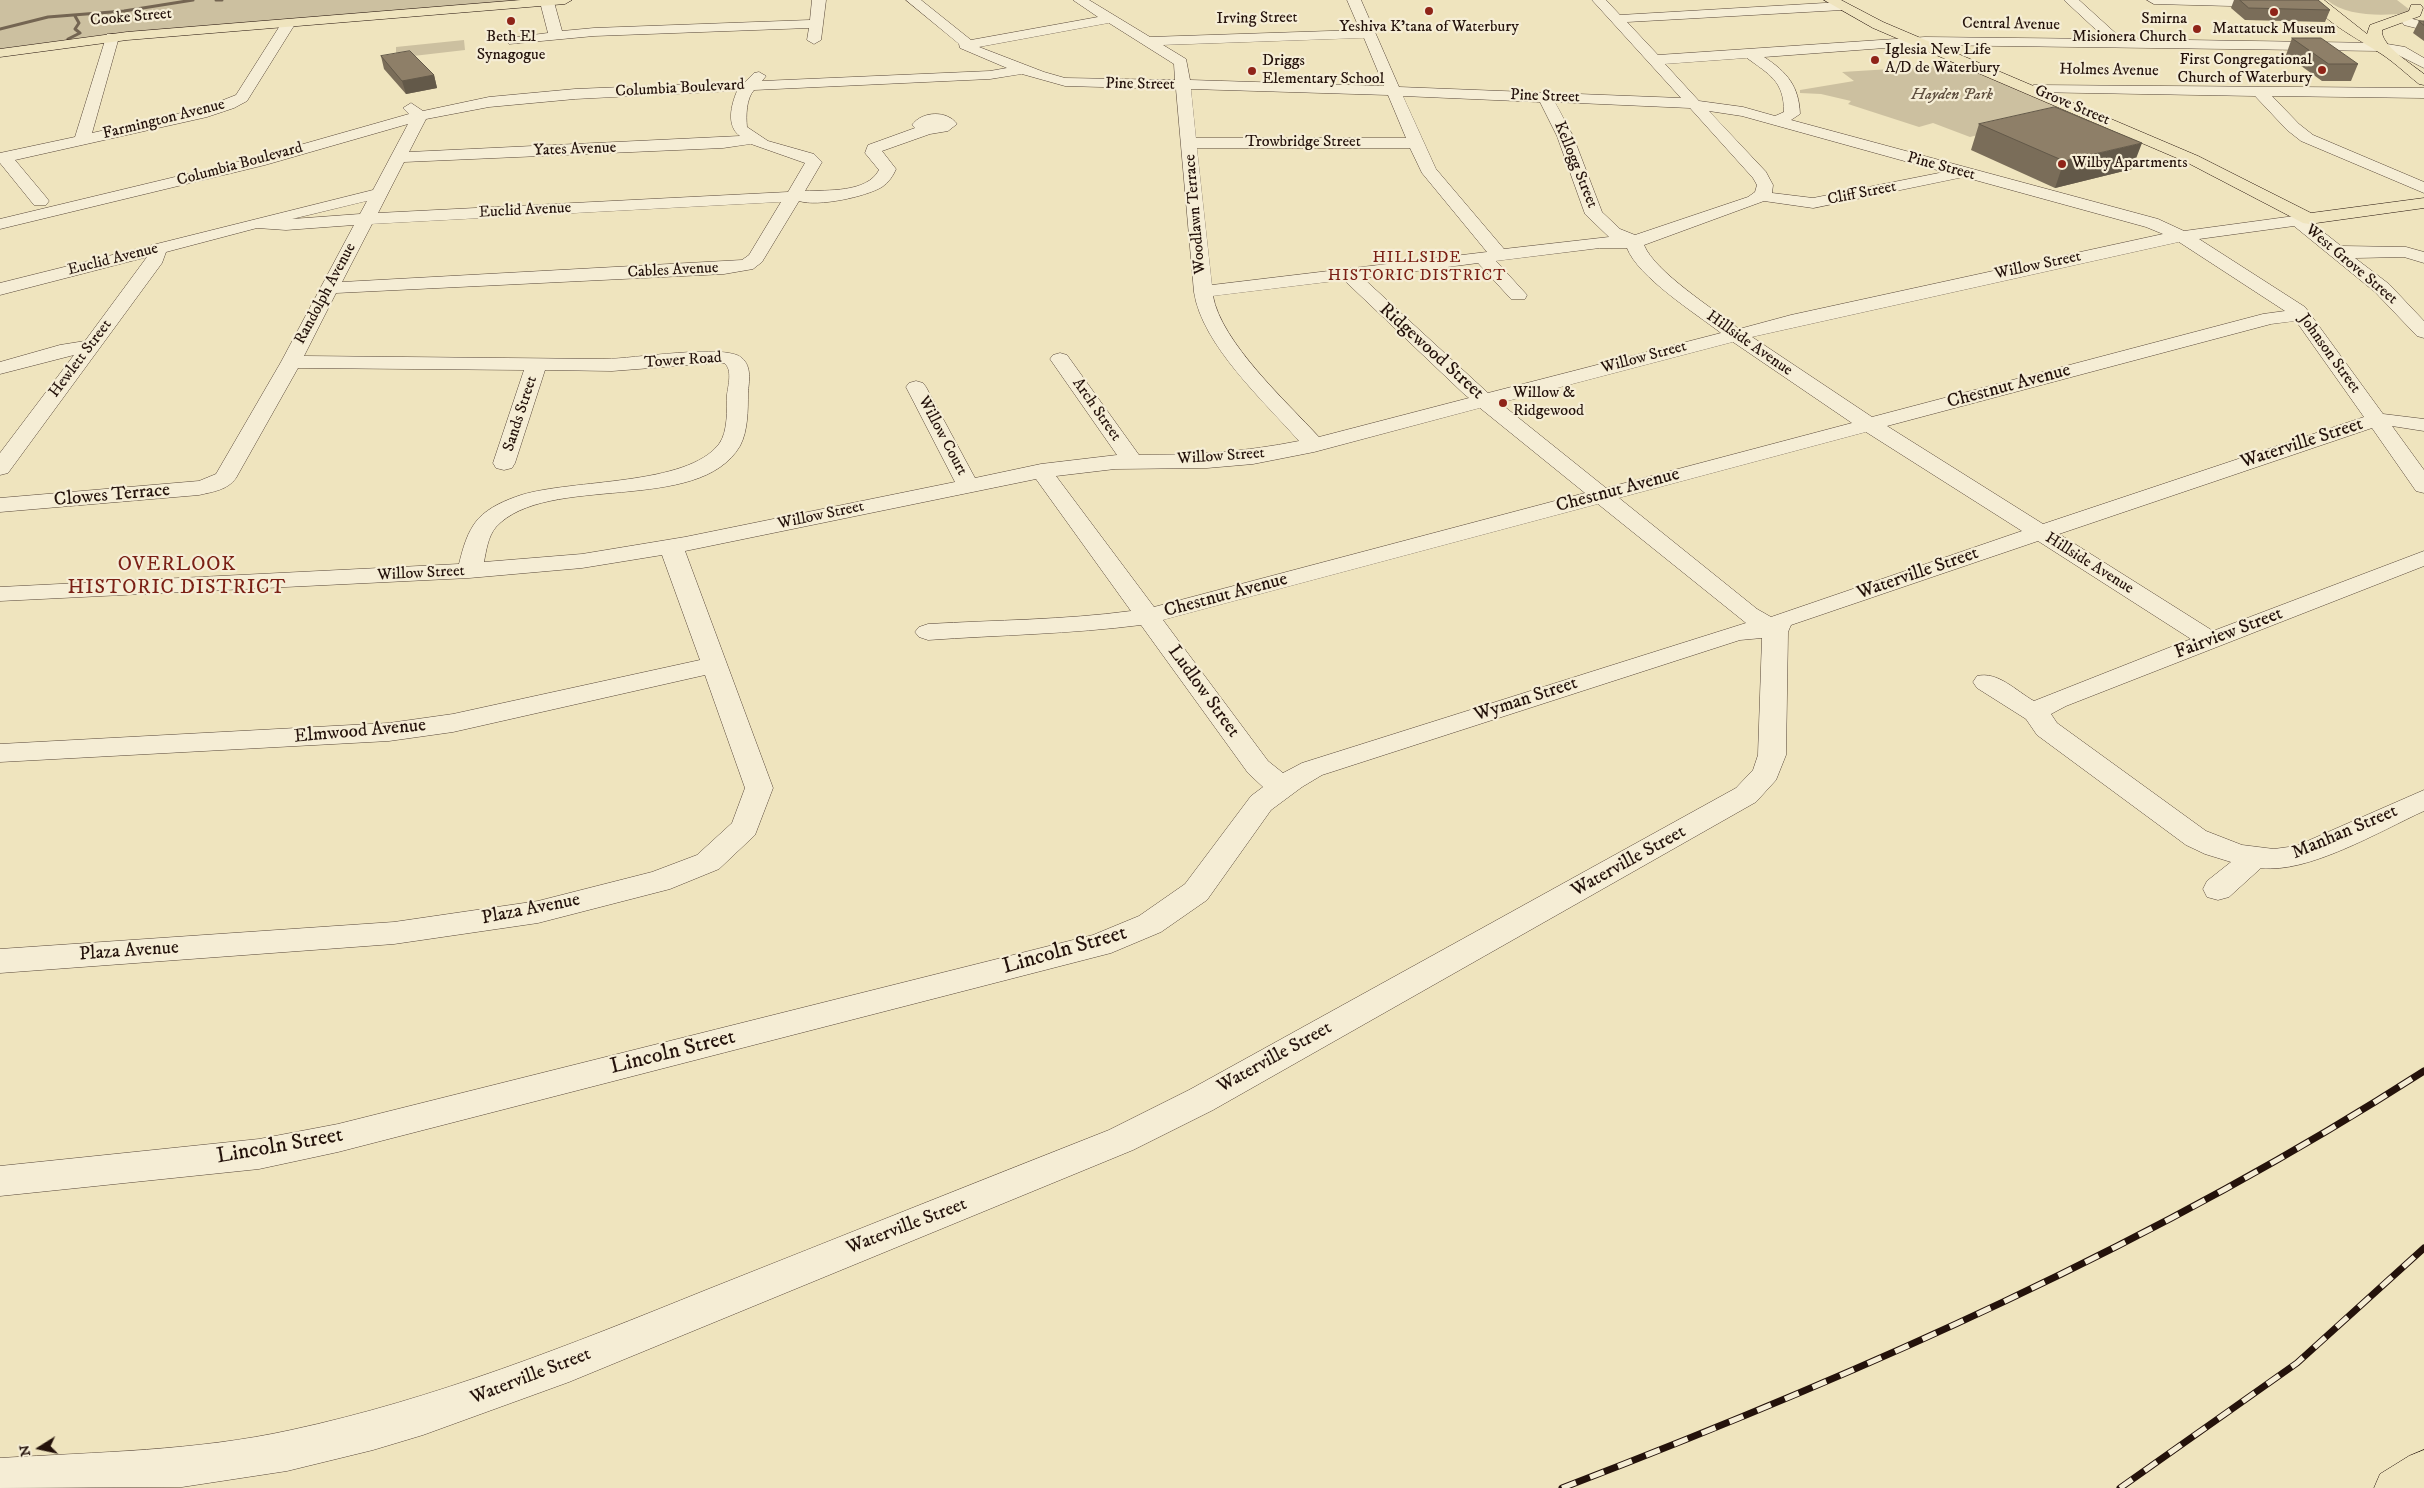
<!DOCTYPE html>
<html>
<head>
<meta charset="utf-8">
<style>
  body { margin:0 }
  #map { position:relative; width:2424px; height:1488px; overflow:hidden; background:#efe4be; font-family:"IM FELL DW Pica",serif }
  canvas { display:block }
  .north { position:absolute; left:15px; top:1423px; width:50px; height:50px; -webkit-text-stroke:4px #f5edd5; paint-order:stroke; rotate:260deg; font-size:14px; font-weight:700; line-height:20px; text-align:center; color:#24120b }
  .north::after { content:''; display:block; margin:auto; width:18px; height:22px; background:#24120b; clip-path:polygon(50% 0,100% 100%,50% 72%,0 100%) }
</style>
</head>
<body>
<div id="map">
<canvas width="2424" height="1488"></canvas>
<div class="north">N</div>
</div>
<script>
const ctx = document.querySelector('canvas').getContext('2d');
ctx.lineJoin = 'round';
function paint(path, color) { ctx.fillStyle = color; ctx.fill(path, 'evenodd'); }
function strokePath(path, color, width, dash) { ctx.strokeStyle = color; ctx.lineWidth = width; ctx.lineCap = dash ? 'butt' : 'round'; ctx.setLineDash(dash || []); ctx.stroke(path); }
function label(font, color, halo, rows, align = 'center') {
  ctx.font = font + ' "IM FELL DW Pica",serif'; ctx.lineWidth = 4.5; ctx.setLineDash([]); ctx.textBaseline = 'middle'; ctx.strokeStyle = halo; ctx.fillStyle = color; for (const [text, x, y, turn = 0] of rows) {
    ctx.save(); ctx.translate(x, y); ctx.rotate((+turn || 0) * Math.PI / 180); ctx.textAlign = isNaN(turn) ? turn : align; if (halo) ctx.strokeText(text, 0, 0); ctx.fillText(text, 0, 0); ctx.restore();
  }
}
paint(new Path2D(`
  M0 0H531L127 32 0 49Z
  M2327 0H2397L2410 10 2408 13C2383 16 2347 17 2327 0Z
  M464 40 465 50 396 58V47Z
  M1952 61 2072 111 1970 137 1933 123 1919 127 1848 104 1851 101 1821 94 1800 93V90L1854 81 1842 72 1939 66Z`), '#ccc0a0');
strokePath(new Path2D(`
  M216 0H222
  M0 29 48 17 124 11 193 0
  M68 39 80 33 75 29 79 23 75 16`), '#746552', 3);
const minor = new Path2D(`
  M542 0H552L554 2 562 31 594 28 810 20 812 0H826L821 40 814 44 807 40 809 28 594 36 509 44 507 41 509 38 548 33 540 2Z
  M906 0H921L971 40 1098 17 1073 0H1089L1150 37 1360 30 1347 0H1361L1399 87 1681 98 1592 0H1606L1620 15 1842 2 1849 6 1842 10 1627 22 1658 55 1925 37 2106 39 2064 0H2079L2122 39 2381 43 2405 47 2424 58V68L2396 54 2381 51 1925 45 1764 57C1787 72 1799 86 1800 114L1791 120 2158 219 2184 231 2309 214 2315 215 2318 219 2312 223 2341 246 2406 247 2424 252V263L2404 257 2355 258 2389 284 2424 321V338L2417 336 2375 292 2294 226 2199 239 2305 307 2383 414 2424 419V431L2392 426 2424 470V493L2416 491 2372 428 2059 534 2213 631 2424 551V566L2066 706 2051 714 2057 723 2206 831 2242 845 2274 849 2296 846 2424 790V811C2380 831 2308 874 2261 868L2229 897 2218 900 2207 897 2203 889 2207 881 2231 862 2205 854 2186 845 2037 735 2026 719 1977 688 1973 682 1977 676C1998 671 2016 691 2034 701L2191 639 2038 541 1791 625 1788 632 1786 755 1776 780 1756 802 1213 1110 1133 1150 569 1382 423 1435 373 1450 287 1471 182 1487 0 1488V1458C97 1452 196 1451 291 1430 435 1399 570 1345 706 1290 840 1237 974 1183 1109 1130L1189 1090 1736 788 1753 770 1758 755 1762 638 1740 640 1322 775 1302 787 1271 810 1207 900 1161 932 1111 953 338 1152 259 1169 0 1196V1166L259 1139 338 1124 1093 935 1139 916 1185 884 1251 796 1263 787 1248 773 1141 625C1071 634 999 635 928 640L919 637 915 632 919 627 928 624C996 620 1064 620 1131 611L1036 479 685 551 773 788 755 835 719 869 670 889 538 923 394 944 0 973V949L394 922 538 901 652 872 697 855 732 823 745 788 705 675 453 732 389 741 0 762V744L389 723 453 714 700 660 662 555 582 568 469 578 0 601V587L459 564C463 548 467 532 478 519 489 507 506 500 521 495 573 479 687 486 719 444 728 432 727 409 727 395 728 386 733 369 724 363H716L612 371 545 370 515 463 512 468 504 470 496 468 493 463 524 370 298 368 236 478C228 490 212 492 199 495L0 512V498L199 481 216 474 281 362 354 225 286 230 257 228 166 252 162 263 8 473 0 475V453L74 355 0 374V362L60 345 85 341 147 257 0 295V283L373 190 408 124 265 165 0 229V219L254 158 409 114 403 108 411 103 423 111 489 97 575 89 745 82 754 73 759 72 766 76 762 81 990 71 1007 68 960 48 959 44ZM1109 23 1174 64 1175 80 1065 78 1044 72 979 47ZM1364 38 1384 86 1190 80 1186 59 1163 45ZM1747 58C1770 75 1784 81 1784 112L1775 116 1743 107 1699 101 1665 64ZM1022 74 1065 86 1176 89 1194 292C1202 345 1264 401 1299 441 1244 452 1196 455 1139 455L1067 355 1060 353 1053 355 1050 359 1117 455 1041 464 975 478 926 387 923 383 916 381 909 383 906 387 955 482 685 537 582 554 484 562C486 552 488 536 496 527 547 472 699 516 740 446 748 431 748 410 748 393 749 381 752 367 742 358 727 343 631 359 606 359 505 358 405 357 304 356L336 293 724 274 753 269 762 262 799 201C818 207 865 197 882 187 889 182 893 176 896 169L882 151 930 134 948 131 957 124C947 110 922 111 912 125L915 128 868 145 865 153 879 170C867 193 827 190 805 191L822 162 814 154 768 141 747 127C746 116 746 99 754 90L990 79ZM1191 89 1388 95 1406 138H1196ZM737 91C731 105 726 126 740 136L409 152 426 119 489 107 575 99ZM1403 96 1540 102 1557 136 1585 214 1609 237 1504 249 1436 169ZM1555 102 1690 108 1753 178 1757 185 1755 192 1748 197 1635 235 1620 229 1602 212 1573 136ZM1709 111 1742 116 1944 172 1813 198 1772 193 1773 185 1766 172ZM751 144 805 163 788 192 378 213 404 162 723 148ZM1197 148H1410L1422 173 1487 252 1212 285ZM1964 177 2146 227 2163 234 1791 315 1739 329C1714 309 1655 272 1644 245L1764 201 1813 208ZM367 201 360 214 292 219ZM781 202 749 255 742 260 342 282 372 224ZM2179 242 2285 311 2263 314 1872 417 1752 337ZM1600 248H1627C1638 277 1695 313 1721 333L1488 393 1363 278 1478 263 1511 299H1525L1527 295 1496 261ZM1344 280 1464 394 1469 398 1319 437C1287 402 1221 342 1213 296ZM2296 321 2364 417 2043 524 1887 426 2271 324ZM1733 342 1852 423 1606 488 1500 403ZM1480 408 1585 493 1154 607 1056 476 1115 469 1207 468 1253 464 1314 452ZM1866 432 2022 531 1771 617 1757 609 1619 498ZM1598 504 1746 623 1302 763 1283 773 1268 761 1163 620Z
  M2147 0H2274L2277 3 2270 7 2154 4Z
  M2409 18 2424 22V30L2404 25 2402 22Z
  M288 20 295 24 247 101 234 108 207 117 15 160 46 197 49 201 46 205H34L0 163V153L75 137 107 34H117L119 37 92 133 203 108 236 95 281 24Z
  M2034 85 2424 88V98L2272 96 2299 124 2313 135 2424 182V193L2301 141 2287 130 2255 96 2029 92 2027 89Z`);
const major = new Path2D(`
  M521 0H572L565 4 127 40 0 57V49L127 32Z
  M1824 0H1841L1883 22 2198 156 2311 213 2424 198V208L2309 224 2303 223 2186 162 1873 28Z
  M2309 0H2324L2367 34 2370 25 2409 11 2411 5H2421L2423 8 2420 16 2382 30C2380 45 2413 65 2424 74V85L2419 84C2405 73 2391 59 2375 50 2353 36 2325 22 2309 0Z
  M2424 1450V1488H2374L2380 1474 2409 1456Z`);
strokePath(minor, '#574638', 1);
strokePath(major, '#24120b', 1);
paint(minor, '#f5edd5');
paint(major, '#efe4be');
const rail = new Path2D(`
  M1562 1488C1860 1374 2155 1244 2424 1071
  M2120 1488 2297 1363 2424 1248`);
strokePath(rail, '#24120b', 7);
strokePath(rail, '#f5edd5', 5, [15]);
paint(new Path2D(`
  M2234 0H2318L2330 10 2325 22 2245 20 2231 8Z
  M2419 21H2424V41L2413 33Z
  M2292 38 2358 64 2351 81H2322L2286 55Z
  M381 56 434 75 437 88 406 94 384 69Z
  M1979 124 2132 169 2055 188 1971 150Z`), '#7a6d59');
paint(new Path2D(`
  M434 75 437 88 406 94 402 81Z
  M2142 143 2132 169 2055 188 2064 161Z`), '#635949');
const building = new Path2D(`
  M2240 0H2318L2330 10 2249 8Z
  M2419 21H2424V25Z
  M2292 38H2321L2358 64H2329Z
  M410 51 434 75 402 81 381 56Z
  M2055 107 2142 143 2064 161 1979 124Z`);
paint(building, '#8e7f68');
strokePath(building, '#635949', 1);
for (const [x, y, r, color] of [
  [1429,11,5,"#8f2418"],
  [2274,12,5,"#8f2418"],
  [511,21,5,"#8f2418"],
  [2197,29,5,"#8f2418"],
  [1875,60,5,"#8f2418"],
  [2322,70,5,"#8f2418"],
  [1252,71,5,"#8f2418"],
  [2062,164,5,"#8f2418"],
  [1503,403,5,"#8f2418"]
]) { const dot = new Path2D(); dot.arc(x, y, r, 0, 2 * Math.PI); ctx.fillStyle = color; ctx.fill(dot); strokePath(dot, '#f5edd5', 2); }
label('16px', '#24120b', '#f5edd5', [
  ["Cooke Street",131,18,-5],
  ["Irving Street",1257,19,-1],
  ["Central Avenue",2011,25,1],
  ["Holmes Avenue",2109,71,1],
  ["Pine Street",1140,85,1],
  ["Columbia Boulevard",680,89,-3],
  ["Pine Street",1545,97,2],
  ["Grove Street",2072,106,23],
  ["Farmington Avenue",164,120,-14],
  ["Trowbridge Street",1303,143],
  ["Yates Avenue",575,150,-2],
  ["Columbia Boulevard",240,165,-15],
  ["Kellogg Street",1575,165,68],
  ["Pine Street",1941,167,15],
  ["Cliff Street",1862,194,-11],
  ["Euclid Avenue",525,211,-3],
  ["Woodlawn Terrace",1196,214,-95],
  ["Euclid Avenue",113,260,-14],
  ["West Grove Street",2351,265,40],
  ["Willow Street",2038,266,-12],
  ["Cables Avenue",673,271,-3],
  ["Randolph Avenue",326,294,-62],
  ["Hillside Avenue",1749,344,35],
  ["Johnson Street",2329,354,54],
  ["Willow Street",1644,358,-15],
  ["Hewlett Street",81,359,-53],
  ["Tower Road",683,361,-4],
  ["Arch Street",1096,410,55],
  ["Sands Street",521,414,-72],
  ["Willow Court",942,436,62],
  ["Willow Street",1221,457,-4],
  ["Willow Street",821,516,-12],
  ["Hillside Avenue",2089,564,32],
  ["Willow Street",421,574,-3]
]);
label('16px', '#24120b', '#f5edd5', [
  ["Smirna",2187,20,"right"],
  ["Misionera Church",2187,38,"right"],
  ["Yeshiva K’tana of Waterbury",1429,28,"center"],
  ["Mattatuck Museum",2274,30,"center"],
  ["Beth El",511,38,"center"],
  ["Synagogue",511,56,"center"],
  ["Iglesia New Life",1885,51],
  ["A/D de Waterbury",1885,69],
  ["First Congregational",2312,61,"right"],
  ["Church of Waterbury",2312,79,"right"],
  ["Driggs",1262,62],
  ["Elementary School",1262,80],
  ["Wilby Apartments",2072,164],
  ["Willow &",1513,394],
  ["Ridgewood",1513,412]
], 'left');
label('italic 16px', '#5f4f3f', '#f5edd5', [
  ["Hayden Park",1952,96]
]);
ctx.letterSpacing = '1px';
label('16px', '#7a1f14', '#f5edd5', [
  ["HILLSIDE",1417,259],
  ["HISTORIC DISTRICT",1417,277]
]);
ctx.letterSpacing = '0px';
label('19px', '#24120b', '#f5edd5', [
  ["Ridgewood Street",1431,352,42],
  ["Chestnut Avenue",2009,387,-15],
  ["Waterville Street",2302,444,-18],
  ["Chestnut Avenue",1618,491,-15],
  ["Clowes Terrace",112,496,-5],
  ["Waterville Street",1918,574,-19],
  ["Chestnut Avenue",1226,596,-15],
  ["Fairview Street",2229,634,-21],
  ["Ludlow Street",1203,692,54],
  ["Wyman Street",1526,700,-18],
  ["Elmwood Avenue",360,732,-5],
  ["Manhan Street",2345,833,-23],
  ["Waterville Street",1629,862,-29],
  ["Plaza Avenue",531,910,-11],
  ["Plaza Avenue",129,952,-4],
  ["Waterville Street",1275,1058,-29],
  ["Waterville Street",907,1227,-21],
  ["Waterville Street",531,1377,-21]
]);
ctx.letterSpacing = '1px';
label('20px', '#7a1f14', '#f5edd5', [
  ["OVERLOOK",177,566],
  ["HISTORIC DISTRICT",177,589]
]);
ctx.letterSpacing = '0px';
label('22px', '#24120b', '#f5edd5', [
  ["Lincoln Street",1065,951,-16],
  ["Lincoln Street",673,1053,-14],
  ["Lincoln Street",280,1147,-10]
]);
</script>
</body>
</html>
